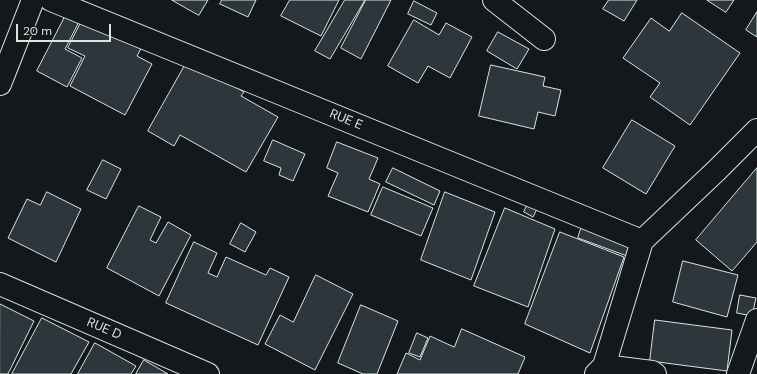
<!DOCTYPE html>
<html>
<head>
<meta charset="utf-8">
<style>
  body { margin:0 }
  #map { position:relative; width:757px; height:374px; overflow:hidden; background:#14181c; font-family:"DM Sans",sans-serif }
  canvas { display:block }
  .scale { position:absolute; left:16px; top:24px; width:95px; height:18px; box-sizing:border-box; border:2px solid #d8e6dc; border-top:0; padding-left:5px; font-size:12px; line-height:14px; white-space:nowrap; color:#d8e6dc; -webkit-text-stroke:3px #14181c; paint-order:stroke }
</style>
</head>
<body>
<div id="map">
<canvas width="757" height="374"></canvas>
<div class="scale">20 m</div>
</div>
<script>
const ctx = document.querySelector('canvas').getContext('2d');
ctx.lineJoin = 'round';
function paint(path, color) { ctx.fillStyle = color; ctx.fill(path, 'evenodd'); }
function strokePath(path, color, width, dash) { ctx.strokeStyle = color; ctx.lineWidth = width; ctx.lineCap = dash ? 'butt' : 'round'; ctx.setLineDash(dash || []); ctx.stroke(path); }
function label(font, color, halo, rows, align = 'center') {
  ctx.font = font + ' "DM Sans",sans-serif'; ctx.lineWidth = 3; ctx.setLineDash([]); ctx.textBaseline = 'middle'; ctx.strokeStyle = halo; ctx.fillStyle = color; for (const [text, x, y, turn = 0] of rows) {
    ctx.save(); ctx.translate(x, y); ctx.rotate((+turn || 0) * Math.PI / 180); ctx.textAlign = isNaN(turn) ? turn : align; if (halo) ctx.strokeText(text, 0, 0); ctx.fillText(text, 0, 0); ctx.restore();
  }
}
const building = new Path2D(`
  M172 0H208L199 15Z
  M222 0H256L248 17 220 4Z
  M290 0H339L321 36 281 16Z
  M345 0H365L330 59 315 51Z
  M366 0H391L361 59 341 48Z
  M609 0H637L624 21 603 9Z
  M707 0H734L726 12Z
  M414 1 437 13 431 25 408 14Z
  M68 11 81 18 65 49 82 58 67 87 37 71Z
  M757 12V37L746 30Z
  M86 13 144 43 137 56 152 64 125 115 70 86 85 56 68 48Z
  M682 13 740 53 690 125 650 97 660 83 623 58 651 18 669 31Z
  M414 20 439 35 446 23 472 37 450 78 428 66 418 83 388 66Z
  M498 32 529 49 517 69 487 51Z
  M188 60 244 92 241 96 278 117 246 172 180 135 174 146 148 131Z
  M491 65 545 77 543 86 561 90 555 116 538 112 534 129 479 116Z
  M632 120 675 146 646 194 603 168Z
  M273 140 305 154 293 181 279 175 281 168 264 161Z
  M337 142 378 158 369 179 380 184 368 212 328 196 338 173 327 168Z
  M103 160 121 169 106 199 87 190Z
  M393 168 440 191 434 205 386 182Z
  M757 168V242L732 271 696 240Z
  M383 187 433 208 421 236 371 215Z
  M47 192 81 209 56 262 8 238 27 199 40 205Z
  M445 192 495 212 471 280 421 260Z
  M532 195 542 199 533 217 524 212Z
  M139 206 161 217 150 240 156 243 168 222 191 235 159 296 107 268Z
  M505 208 555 229 528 307 474 286Z
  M585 217 634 235 627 256 578 238Z
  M241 223 256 232 245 252 230 244Z
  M560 232 624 257 590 353 525 324Z
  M194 242 217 253 208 273 217 277 226 257 266 275 270 268 289 277 258 345 166 303Z
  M683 261 738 275 727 317 673 302Z
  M316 275 353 294 315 370 265 344 280 315 293 322Z
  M740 295 756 298 752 316 737 313Z
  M0 304 34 321 8 374H0Z
  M361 305 398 321 377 374H363L338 363Z
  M42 318 89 342 71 374H12Z
  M655 320 732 330 727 371 650 361Z
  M462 329 525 357 518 374H397L406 353 420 360 430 336 454 347Z
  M417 333 428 338 420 357 409 353Z
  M95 343 136 366 131 374H78Z
  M144 360 168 374H136Z`);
paint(building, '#2c363c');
strokePath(building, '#d8e6dc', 1);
const minor = new Path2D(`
  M51 0 642 241
  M494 0 544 39
  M0 84 33 0
  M0 284 208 374
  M604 366 652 372 655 374
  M596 374 604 366 642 241 717 170 757 130
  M738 374 757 320`);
strokePath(minor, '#d8e6dc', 24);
strokePath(minor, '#14181c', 22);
label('13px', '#d8e6dc', '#14181c', [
  ["RUE E",346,120,22],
  ["RUE D",104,329,23]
]);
</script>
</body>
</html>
